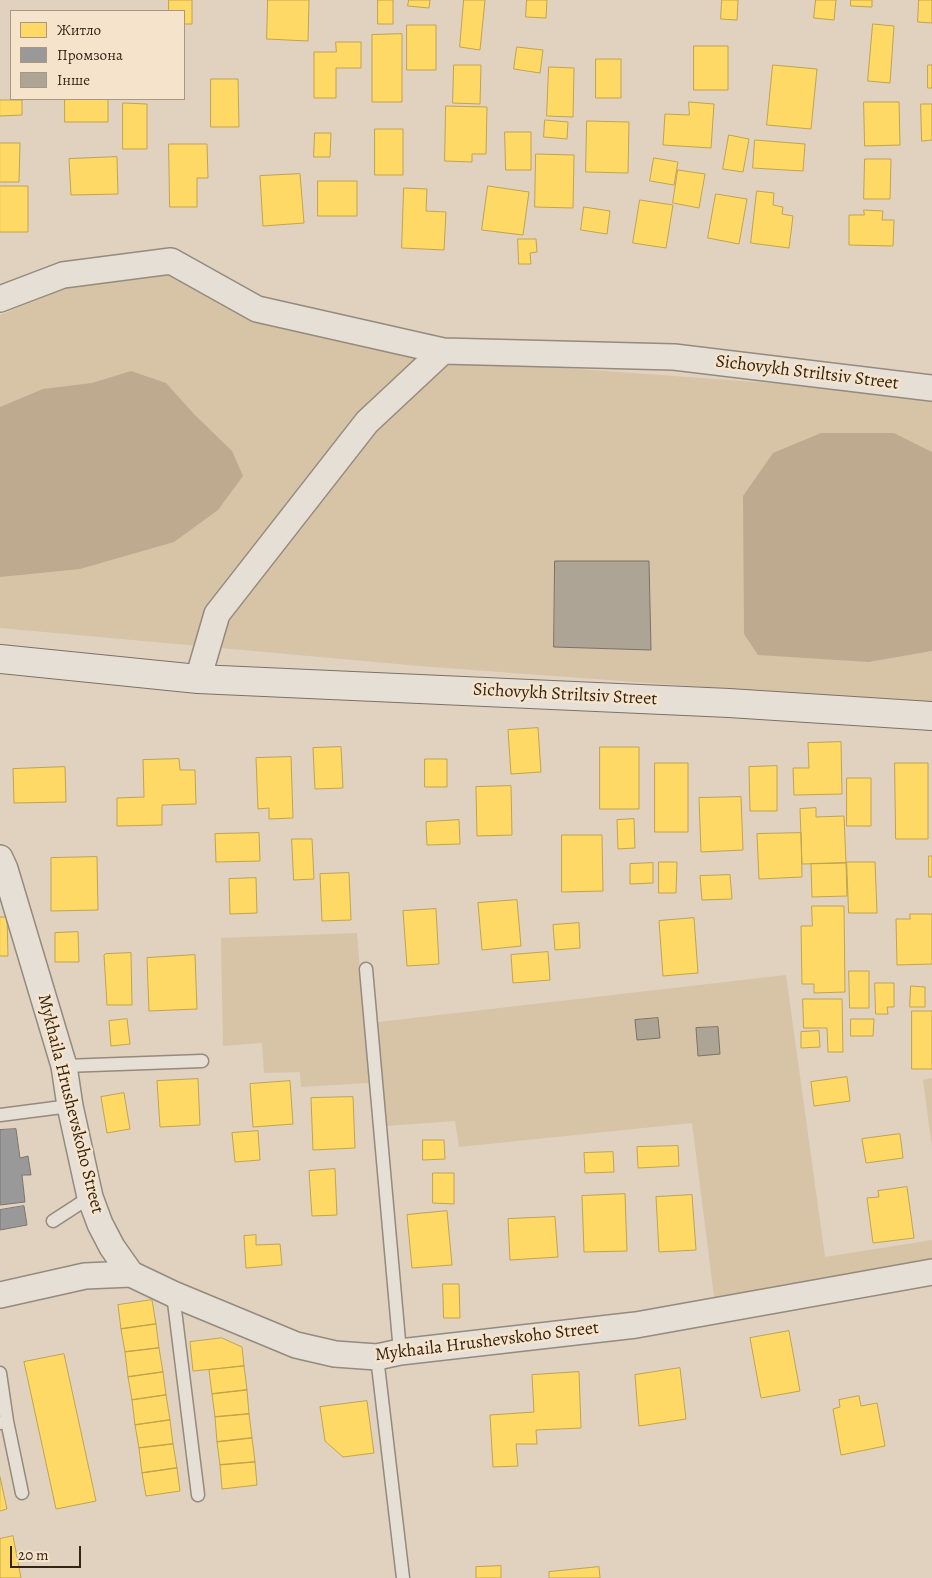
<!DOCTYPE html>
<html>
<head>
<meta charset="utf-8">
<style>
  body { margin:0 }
  #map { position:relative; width:932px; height:1578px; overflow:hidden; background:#e0d2be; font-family:Alegreya,serif }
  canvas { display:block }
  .legend { position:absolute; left:10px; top:10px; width:175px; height:90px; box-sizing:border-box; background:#f5e4cb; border:1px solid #a89781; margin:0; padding:6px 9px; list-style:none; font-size:15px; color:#342413 }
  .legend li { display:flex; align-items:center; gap:10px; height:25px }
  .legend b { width:25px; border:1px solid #a89781 }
  .scale { position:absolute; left:10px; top:1546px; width:71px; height:22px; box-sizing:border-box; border:2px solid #342413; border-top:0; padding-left:6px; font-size:15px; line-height:18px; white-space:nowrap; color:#342413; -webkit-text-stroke:4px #f5e4cb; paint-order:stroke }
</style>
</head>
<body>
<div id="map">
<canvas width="932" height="1578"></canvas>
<ul class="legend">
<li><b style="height:14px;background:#ffd966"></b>Житло</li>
<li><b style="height:14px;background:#999"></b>Промзона</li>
<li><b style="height:14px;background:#aea495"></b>Інше</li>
</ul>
<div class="scale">20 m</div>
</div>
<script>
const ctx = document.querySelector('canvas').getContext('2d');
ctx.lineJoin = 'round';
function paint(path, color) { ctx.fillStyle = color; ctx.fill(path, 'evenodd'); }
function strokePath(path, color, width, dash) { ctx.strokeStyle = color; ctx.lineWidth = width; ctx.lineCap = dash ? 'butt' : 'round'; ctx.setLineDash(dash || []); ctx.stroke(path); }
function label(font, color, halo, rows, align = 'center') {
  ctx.font = font + ' Alegreya,serif'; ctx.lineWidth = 5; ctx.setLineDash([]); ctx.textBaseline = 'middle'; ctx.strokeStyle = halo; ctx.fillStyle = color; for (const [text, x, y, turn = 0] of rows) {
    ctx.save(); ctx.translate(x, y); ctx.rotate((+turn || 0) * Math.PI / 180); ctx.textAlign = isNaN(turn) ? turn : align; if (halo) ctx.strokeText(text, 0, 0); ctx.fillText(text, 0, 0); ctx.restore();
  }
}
paint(new Path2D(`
  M171 274 456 360 838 388 932 396V452L894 433 869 662 932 651V704L419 666 0 628V315L81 282Z
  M357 933 369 1083 301 1087 300 1072 264 1073 262 1043 223 1046 221 938Z
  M786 975 825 1257 932 1240V1265L715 1304 692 1123 459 1147 455 1121 387 1126 378 1022Z
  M932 1078V1147L923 1080Z`), '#d7c4a7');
paint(new Path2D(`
  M131 371 166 383 194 414 232 451 243 476 218 510 174 542 80 569 0 577V407L43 389 92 383Z
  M821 433H894L932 452V651L869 662 758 655 744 634 743 496 773 453Z`), '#beaa8e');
const homes = new Path2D(`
  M169 0H192V24H184V11H169Z
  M268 0H309L308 41 267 39Z
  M378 0H393V24H378Z
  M409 0H430L429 8 408 6Z
  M464 0H485L480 50 460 47Z
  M527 0H547L546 18 526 17Z
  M722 0H738L737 20 721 19Z
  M816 0H836L834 20 814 18Z
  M851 0H872V7L851 6Z
  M919 0H932V23L918 22Z
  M873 24 894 26 890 83 868 81Z
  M407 25H436V70H407Z
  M402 34V102H372V35Z
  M336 42H361V68H336V98H314V52H336Z
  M694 46H728V90H694Z
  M517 47 543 50 540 73 514 69Z
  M596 59H621V98H596Z
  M454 65H481L480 104 453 103Z
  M773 65 817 69 811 129 767 125Z
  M928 65H932V88H928Z
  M549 67 574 68 573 117 547 116Z
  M211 79H238L239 127H211Z
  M65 99H108V122H65Z
  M0 100H22V115L0 116Z
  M689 102 714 104 711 148 663 145 665 114 689 115Z
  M864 102H899L900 145 865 146Z
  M123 103 147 104V149H123Z
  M921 104H932V140L922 141Z
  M446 106 487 107 486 154H472V162L445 161Z
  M545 120 568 122 567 139 544 137Z
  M587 121 629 122 628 173 586 172Z
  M375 129H403V175H375Z
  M505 132H531V170H506Z
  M315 133H331L330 157H314Z
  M729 135 749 139 743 172 723 169Z
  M755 140 805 144 803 171 753 168Z
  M0 143H20L19 182H0Z
  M169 144H207L208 178H197V207H170Z
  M536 154 574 155 573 208 535 207Z
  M117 157 118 194 71 195 69 159Z
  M654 158 678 162 674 185 650 181Z
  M865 159H891L890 199H864Z
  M678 170 705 174 699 208 673 203Z
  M300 174 304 223 263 226 260 176Z
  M318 181H357V216H318Z
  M0 186H28V232H0Z
  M488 186 529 192 523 235 482 230Z
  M404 188 427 189 426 211 446 212 444 250 402 248Z
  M757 191 774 193 773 205 783 207 782 214 793 216 789 248 751 243Z
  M716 194 747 199 739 244 708 238Z
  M640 200 673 205 666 248 633 243Z
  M584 207 610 211 607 234 581 230Z
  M864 210 883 211 882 220H894L893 246 849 245V215H864Z
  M518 239H536L537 252 530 253 531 264H519Z
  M538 728 541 772 511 774 508 730Z
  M841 742 842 794 794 795 793 768H809L808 743Z
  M341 747 343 788 315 789 313 748Z
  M600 747H639V809H600Z
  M291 757 293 818 269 819V808L258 809 256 758Z
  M179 759 180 770H195L196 804 162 805V825L117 826V798L144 797 143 760Z
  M425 759H447V787H425Z
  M655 763H688V832H655Z
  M895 763H928V839H896Z
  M777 766V811H750L749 767Z
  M65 767 66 802 14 803 13 769Z
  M847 778H871V826H847Z
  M511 786 512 835 477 836 476 787Z
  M741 797 743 850 701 852 699 798Z
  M816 808V817L844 816 846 863 802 864 800 809Z
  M634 819 635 848 618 849 617 820Z
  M459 820 460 844 427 845 426 822Z
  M259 833 260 861 216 862 215 834Z
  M801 833 802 877 759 879 757 834Z
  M562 835H602L603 891 562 892Z
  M292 839H312L314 879 294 880Z
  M929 856H932V877H929Z
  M97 857 98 910 51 911V858Z
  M659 862H677L676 893H659Z
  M847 862H875L877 913H849Z
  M653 863V883L630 884V864Z
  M846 863 847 896 812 897 811 864Z
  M349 873 351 920 322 921 320 874Z
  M730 875 732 899 702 900 700 876Z
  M256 878 257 913 230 914 229 879Z
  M517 900 521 946 482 950 478 903Z
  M812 906H844L845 992 814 993V984H802L801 926H812Z
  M436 909 439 964 407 966 403 911Z
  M910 914H932V964L897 965 896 919H910Z
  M0 917H7L8 956H0Z
  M694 918 698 973 663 976 659 921Z
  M579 923 580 948 555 950 553 925Z
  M78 932 79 962H55V933Z
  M548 952 550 980 513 983 511 955Z
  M131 953 132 1005H107L104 955 105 954Z
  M195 955 197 1009 149 1011 147 958Z
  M849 971H869V1008H850Z
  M875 983H894V1007H887L888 1014H876Z
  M911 986 925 987V1007H910Z
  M803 999H842L843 1052H828L827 1028H804Z
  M912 1011H932V1069H912Z
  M127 1019 130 1044 111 1046 109 1021Z
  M851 1019H874L873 1036H851Z
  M819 1031 820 1047 801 1048V1032Z
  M847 1077 850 1101 814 1106 811 1082Z
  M198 1079 200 1125 160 1127 157 1081Z
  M290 1081 293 1124 253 1127 250 1084Z
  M124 1093 130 1129 107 1133 101 1097Z
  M353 1097 355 1148 313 1150 311 1098Z
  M258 1131 260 1160 235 1162 232 1133Z
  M900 1134 903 1158 866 1163 862 1139Z
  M423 1140H444L445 1159 423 1160Z
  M678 1146 679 1166 638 1168 637 1147Z
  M613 1152 614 1172 585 1173 584 1153Z
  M335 1169 337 1215 312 1216 309 1171Z
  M433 1173H454V1204L433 1203Z
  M907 1187 914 1238 873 1243 867 1198 879 1197 878 1191Z
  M625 1194 627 1251 584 1252 582 1196Z
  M692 1195 696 1250 659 1252 656 1197Z
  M447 1211 452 1265 412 1268 407 1215Z
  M555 1217 558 1257 510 1260 508 1219Z
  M256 1235V1245L280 1244 282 1265 246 1268 244 1236Z
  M443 1284H459L460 1318H444Z
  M152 1300 156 1324 121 1329 118 1305Z
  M156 1324 159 1348 125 1352 121 1329Z
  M789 1331 800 1391 761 1398 750 1338Z
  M222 1338 242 1347 244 1366 193 1371 190 1342Z
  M159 1348 163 1372 128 1377 125 1352Z
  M64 1354 96 1501 56 1509 24 1362Z
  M244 1366 247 1390 212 1394 209 1370Z
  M680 1368 686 1419 639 1426 635 1375Z
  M163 1372 166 1395 132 1400 128 1377Z
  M579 1372 581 1428 536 1430 537 1444H516L518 1466 493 1467 490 1415 534 1412 532 1375Z
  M247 1390 249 1414 215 1417 212 1394Z
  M166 1395 170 1420 135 1425 132 1400Z
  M859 1396 861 1406 877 1403 885 1446 841 1455 833 1409 840 1407 839 1400Z
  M367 1401 374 1453 343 1457 325 1441 320 1407Z
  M249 1414 252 1438 217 1442 215 1417Z
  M170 1420 173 1444 139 1448 135 1425Z
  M252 1438 255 1462 220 1465 217 1442Z
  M173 1444 177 1468 142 1473 139 1448Z
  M255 1462 257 1485 222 1489 220 1465Z
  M177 1468 180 1491 146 1496 142 1473Z
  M0 1477 7 1509 0 1511Z
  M13 1536 21 1578H0V1539Z
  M501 1566V1578H476V1567Z
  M599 1567 600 1578H549V1572Z`);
paint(homes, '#ffd966');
strokePath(homes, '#c2a34d', 1);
const industry = new Path2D(`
  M16 1129 20 1158 28 1156 31 1175H22L25 1202 0 1205V1130Z
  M24 1206 27 1225 0 1230V1210Z`);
paint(industry, '#999');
strokePath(industry, '#7b7671', 1);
const building = new Path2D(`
  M555 561H649L651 650 554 647Z
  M658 1018 660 1038 637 1040 635 1020Z
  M718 1027 720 1054 698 1056 696 1028Z`);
paint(building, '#aea495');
strokePath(building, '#7b7266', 1);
const lane = new Path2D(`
  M366 969 400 1352
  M64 1066 202 1061
  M0 1115 70 1106
  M53 1221 90 1197
  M173 1294 198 1495
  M377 1357 403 1578
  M0 1373 7 1421 0 1423
  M7 1421 22 1493`);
const street = new Path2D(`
  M0 299 63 275 171 261 257 309 443 351 674 357 932 388
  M198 679 217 614 367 422 443 351
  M0 858 5 869 64 1066 70 1106 90 1197 100 1224 112 1247 131 1274 173 1294 296 1345 335 1354 377 1357 400 1352 636 1325 932 1272
  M0 1295 85 1276 131 1274`);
const secondary = new Path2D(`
  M0 659 198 679 729 703 932 716`);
strokePath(lane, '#948a7d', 15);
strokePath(street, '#948a7d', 28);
strokePath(secondary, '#7b7266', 30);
strokePath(lane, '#e6dfd5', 12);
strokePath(street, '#e6dfd5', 25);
strokePath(secondary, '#e6dfd5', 28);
label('18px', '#342413', '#f5e4cb', [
  ["Sichovykh Striltsiv Street",807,373,7],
  ["Sichovykh Striltsiv Street",565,695,3],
  ["Mykhaila Hrushevskoho Street",70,1104,76],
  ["Mykhaila Hrushevskoho Street",487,1342,-7]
]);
</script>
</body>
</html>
